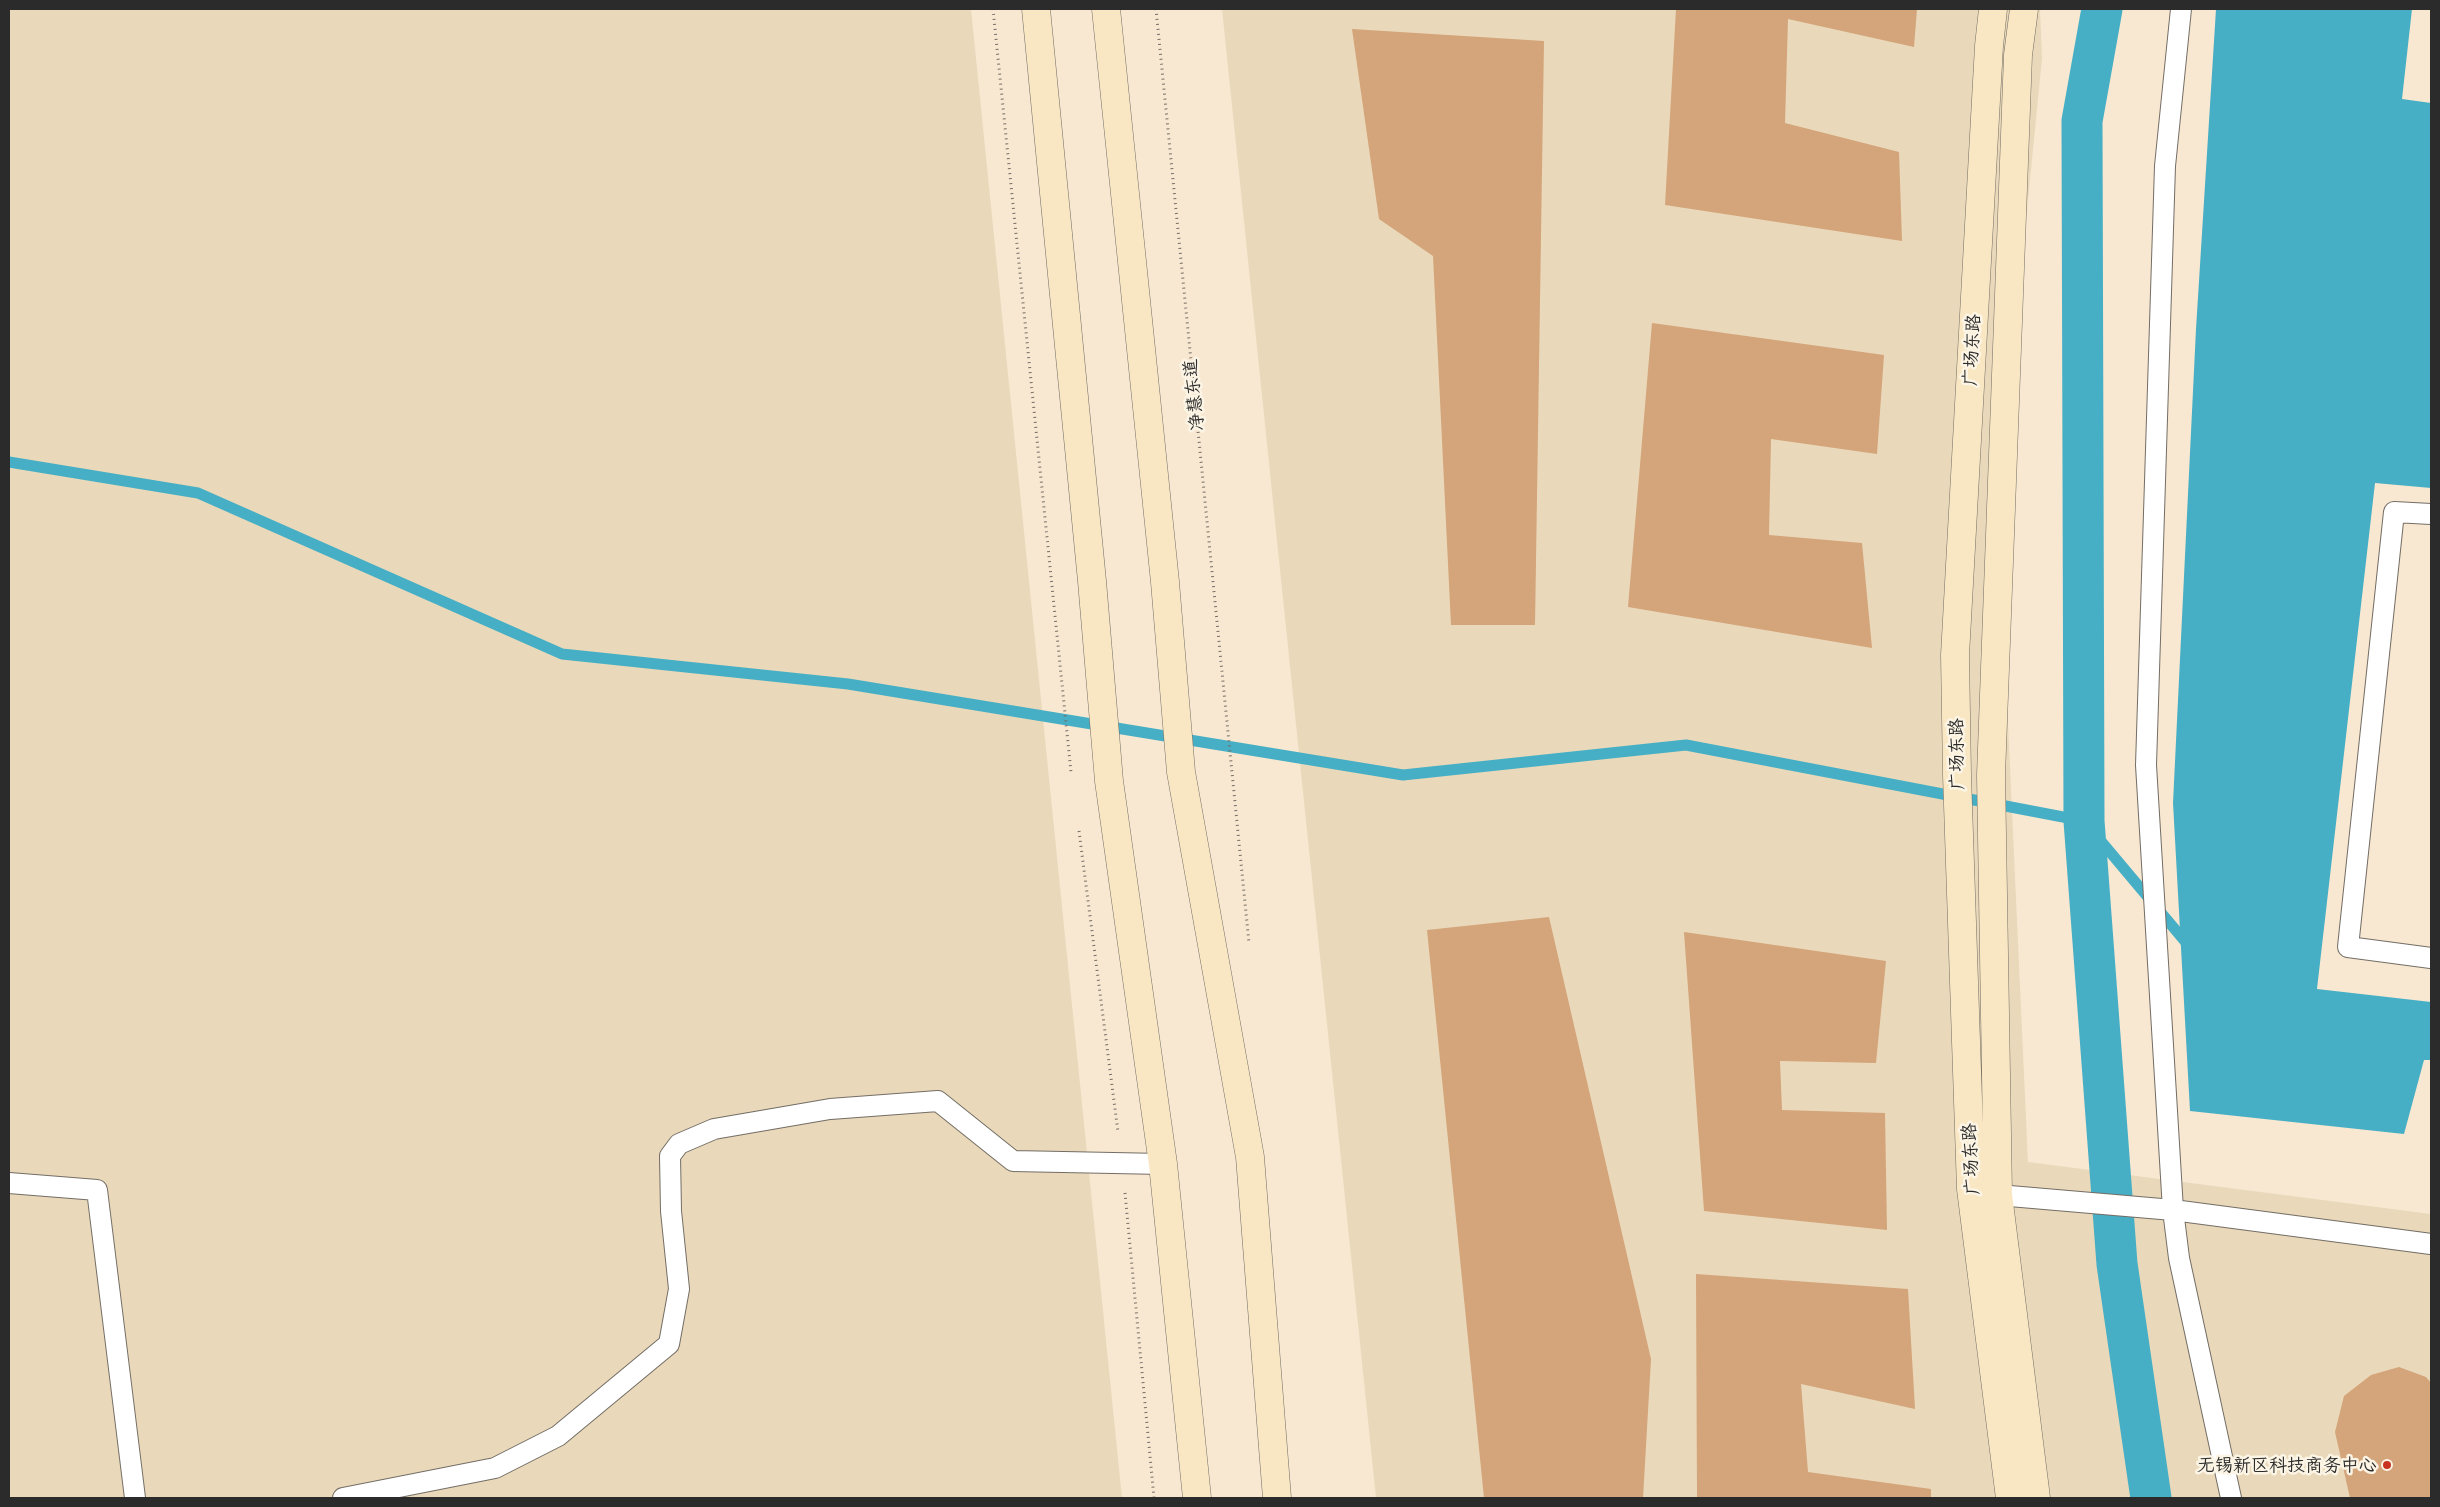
<!DOCTYPE html>
<html>
<head>
<meta charset="utf-8">
<style>
  body { margin:0 }
  #map { position:relative; width:2440px; height:1507px; overflow:hidden; background:#f8e8d2; font-family:Mali,sans-serif }
  canvas { display:block }
  .frame { position:absolute; inset:0; border:10px solid #2b2b2b; pointer-events:none }
</style>
</head>
<body>
<div id="map">
<canvas width="2440" height="1507"></canvas>
<div class="frame"></div>
</div>
<script>
const ctx = document.querySelector('canvas').getContext('2d');
ctx.lineJoin = 'round';
function paint(path, color) { ctx.fillStyle = color; ctx.fill(path, 'evenodd'); }
function strokePath(path, color, width, dash) { ctx.strokeStyle = color; ctx.lineWidth = width; ctx.lineCap = dash ? 'butt' : 'round'; ctx.setLineDash(dash || []); ctx.stroke(path); }
function label(font, color, halo, rows, align = 'center') {
  ctx.font = font + ' Mali,"LXGW WenKai TC",sans-serif'; ctx.lineWidth = 5; ctx.setLineDash([]); ctx.textBaseline = 'middle'; ctx.strokeStyle = halo; ctx.fillStyle = color; for (const [text, x, y, turn = 0] of rows) {
    ctx.save(); ctx.translate(x, y); ctx.rotate((+turn || 0) * Math.PI / 180); ctx.textAlign = isNaN(turn) ? turn : align; if (halo) ctx.strokeText(text, 0, 0); ctx.fillText(text, 0, 0); ctx.restore();
  }
}
paint(new Path2D(`
  M9 9H971L1122 1498H9Z
  M1222 9H2040L2042 59 1998 503 2028 1162 2431 1214V1498H1376Z`), '#e9d9ba');
paint(new Path2D(`
  M2216 9H2412L2402 99 2431 103V488L2375 483 2317 989 2431 1002V1060H2424L2404 1134 2190 1111 2173 803 2196 329Z`), '#46afc5');
strokePath(new Path2D(`
  M9 462 198 493 562 654 848 684 1403 775 1686 745 2084 821 2189 946`), '#46afc5', 11);
strokePath(new Path2D(`
  M2102 9 2082 121 2084 821 2117 1264 2151 1498`), '#46afc5', 41);
paint(new Path2D(`
  M1676 9H1917L1914 47 1788 19 1785 123 1899 152 1902 241 1665 205Z
  M1352 29 1544 41 1535 625H1451L1433 256 1379 219Z
  M1652 323 1884 355 1877 454 1771 439 1769 535 1862 543 1872 648 1628 607Z
  M1549 917 1651 1359 1643 1498H1484L1427 930Z
  M1684 932 1886 961 1876 1063 1780 1061 1782 1110 1885 1113 1887 1230 1704 1211Z
  M1696 1274 1908 1289 1915 1409 1801 1384 1808 1472 1931 1489V1498H1697Z
  M2399 1367 2426 1377 2431 1383V1498H2350L2335 1432 2344 1396 2371 1375Z`), '#d4a47a');
const lane = new Path2D(`
  M2431 514 2394 512 2348 947 2431 958
  M9 1183 97 1190 135 1498
  M1998 1195 2173 1210 2146 765 2165 166 2181 9
  M343 1498 495 1468 558 1436 669 1344 679 1289 671 1211 670 1156 679 1144 714 1129 830 1109 938 1101 1013 1161 1163 1164
  M2231 1498 2179 1258 2173 1210 2431 1244`);
const secondary = new Path2D(`
  M1036 9 1092 581 1109 781 1163 1164 1197 1498
  M1106 9 1165 582 1181 772 1250 1157 1277 1498
  M1993 9 1989 46 1955 655 1957 775 1971 1189 2010 1498
  M2024 9 2018 55 1991 775 1998 1195 2036 1498`);
strokePath(lane, '#736d65', 22);
strokePath(secondary, '#736d65', 29);
strokePath(new Path2D(`
  M993 9 1071 772
  M1156 9 1249 943
  M1079 831 1118 1132
  M1125 1193 1154 1498`), '#736d65', 3, [1, 4]);
strokePath(lane, '#fff', 20);
strokePath(secondary, '#f9e7c3', 28);
for (const [x, y, r, color] of [
  [2387,1465,5,"#c8321e"]
]) { const dot = new Path2D(); dot.arc(x, y, r, 0, 2 * Math.PI); ctx.fillStyle = color; ctx.fill(dot); strokePath(dot, '#fcf5e5', 2); }
label('18px', '#2b2b2b', '#fcf5e5', [
  ["广场东路",1972,350,-87],
  ["净慧东道",1194,395,-96],
  ["广场东路",1957,754,-91],
  ["广场东路",1971,1159,-93]
]);
label('18px', '#2b2b2b', '#fcf5e5', [
  ["无锡新区科技商务中心",2377,1465]
], 'right');
</script>
</body>
</html>
